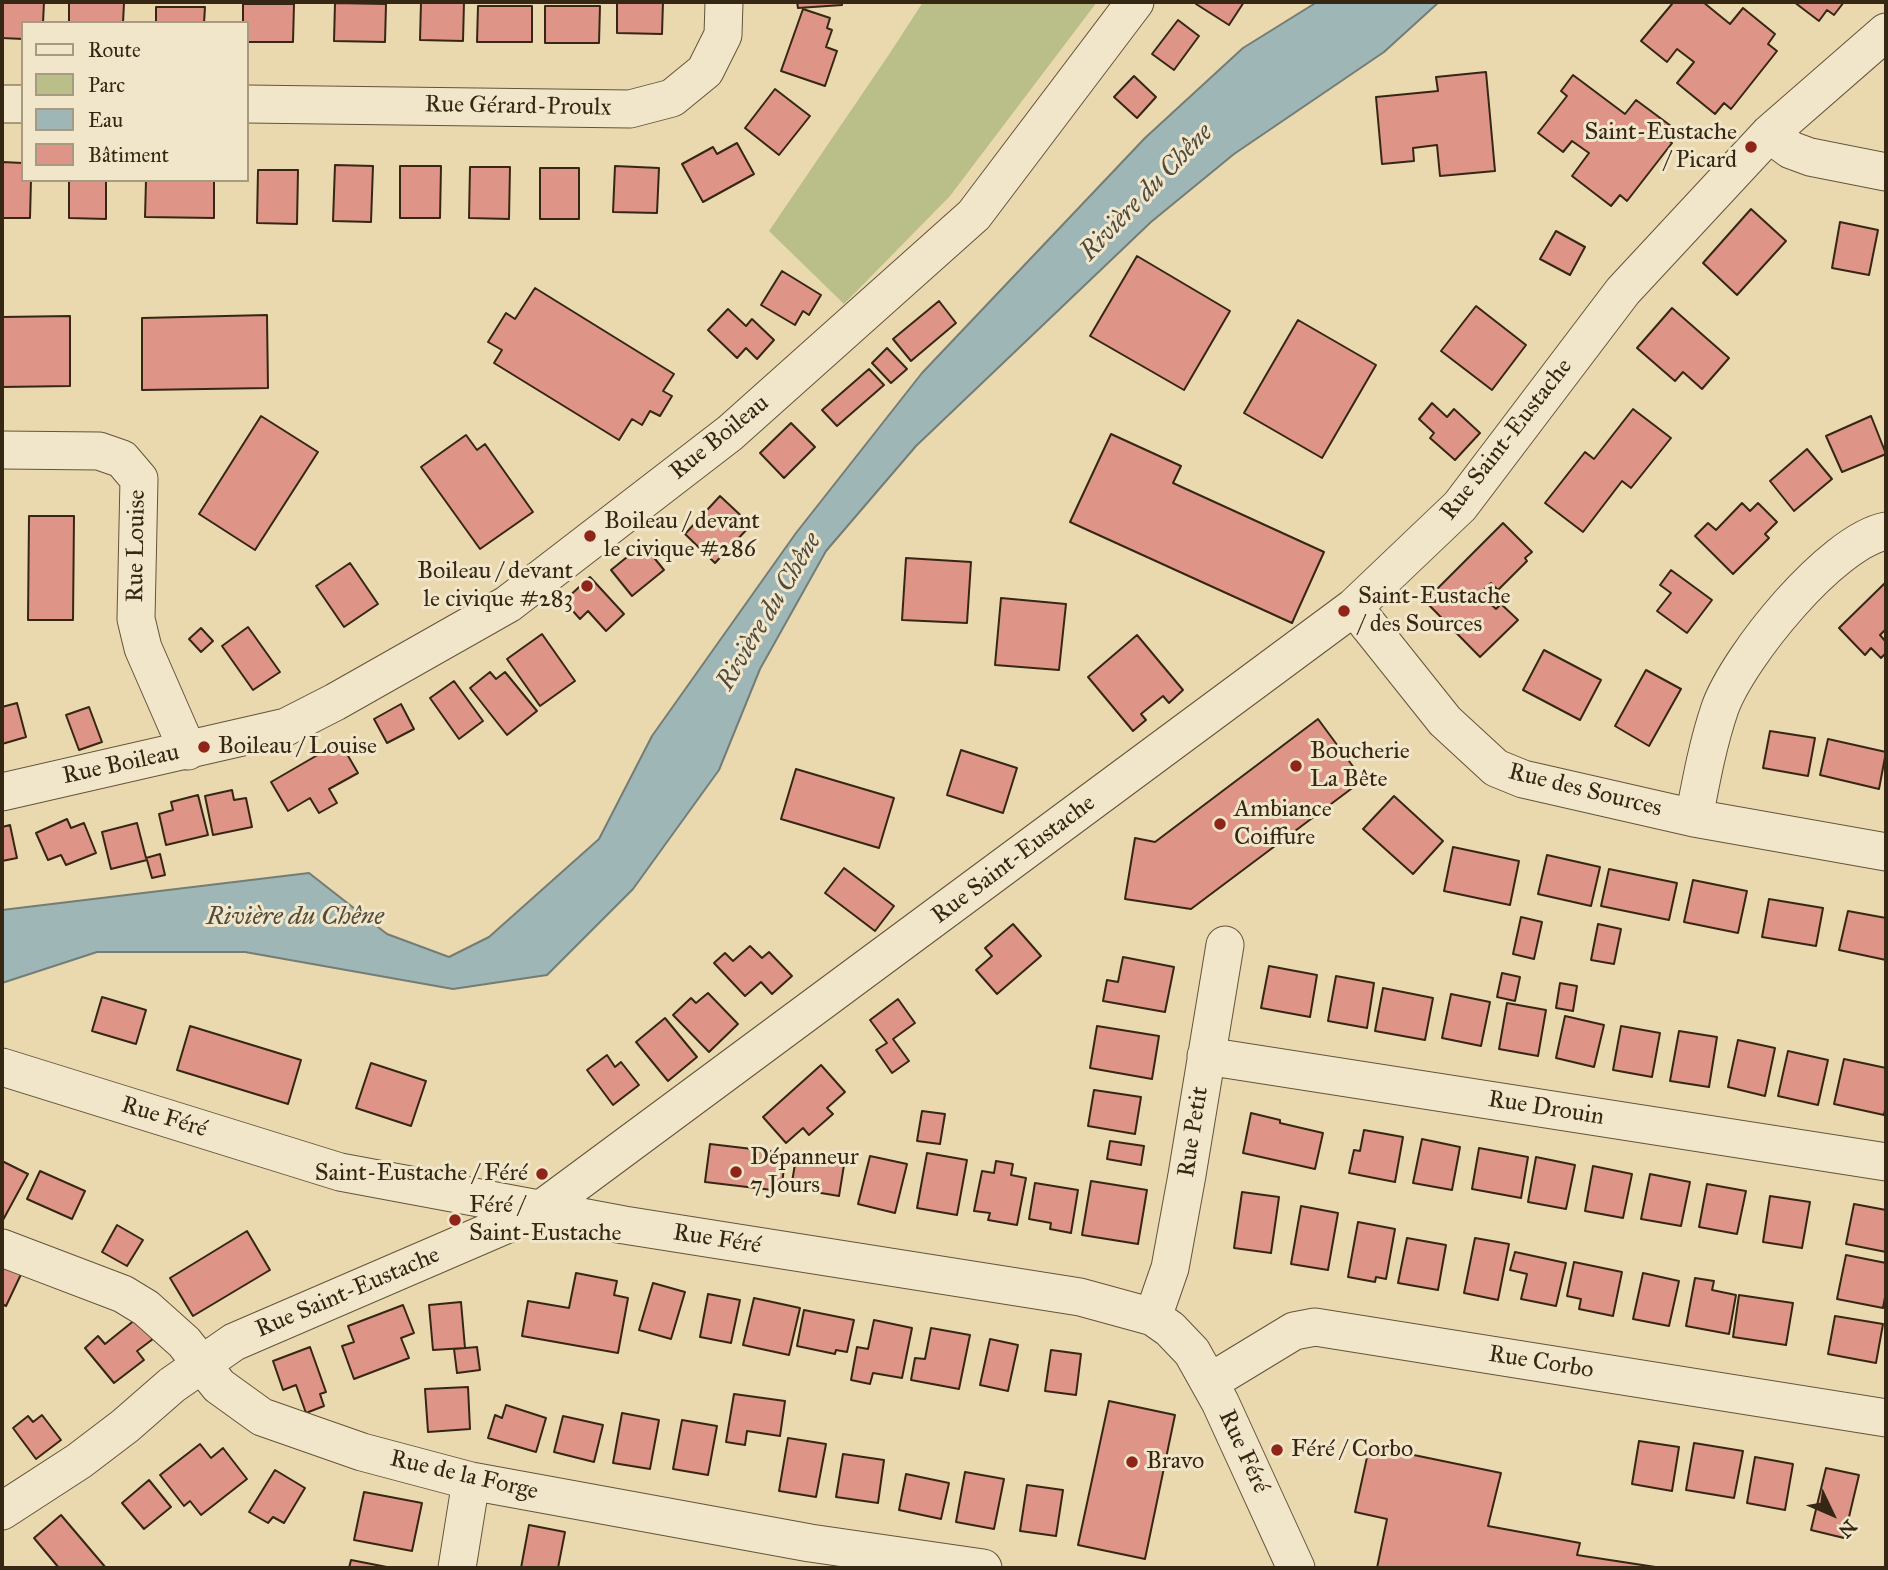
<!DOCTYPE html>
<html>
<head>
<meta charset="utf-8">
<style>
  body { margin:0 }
  #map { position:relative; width:1888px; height:1570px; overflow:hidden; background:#ead9ae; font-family:"IM FELL Great Primer",serif }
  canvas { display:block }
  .frame { position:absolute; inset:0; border:4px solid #362714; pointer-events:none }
  .legend { position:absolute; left:21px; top:21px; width:228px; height:161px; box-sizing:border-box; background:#f1e6ca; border:2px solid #a69a81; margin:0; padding:9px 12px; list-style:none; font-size:21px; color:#362714 }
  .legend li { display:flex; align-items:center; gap:14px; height:35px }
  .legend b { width:35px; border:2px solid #a69a81 }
  .north { position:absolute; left:1797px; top:1479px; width:70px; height:70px; -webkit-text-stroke:5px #f1e6ca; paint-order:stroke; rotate:134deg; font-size:19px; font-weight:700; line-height:28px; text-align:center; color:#362714 }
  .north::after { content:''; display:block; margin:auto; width:24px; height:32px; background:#362714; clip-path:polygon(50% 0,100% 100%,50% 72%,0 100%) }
</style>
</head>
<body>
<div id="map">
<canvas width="1888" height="1570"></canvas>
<div class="frame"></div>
<ul class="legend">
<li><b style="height:9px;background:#f1e6ca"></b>Route</li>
<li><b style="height:19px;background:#babe88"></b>Parc</li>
<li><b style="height:19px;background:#9eb7b6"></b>Eau</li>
<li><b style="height:19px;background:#de9486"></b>Bâtiment</li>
</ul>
<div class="north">N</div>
</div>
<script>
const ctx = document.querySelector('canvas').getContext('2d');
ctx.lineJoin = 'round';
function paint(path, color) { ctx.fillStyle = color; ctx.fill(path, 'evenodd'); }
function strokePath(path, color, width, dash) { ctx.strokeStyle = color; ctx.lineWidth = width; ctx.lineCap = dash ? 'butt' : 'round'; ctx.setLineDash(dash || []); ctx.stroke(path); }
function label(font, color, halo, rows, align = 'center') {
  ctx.font = font + ' "IM FELL Great Primer",serif'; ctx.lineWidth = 6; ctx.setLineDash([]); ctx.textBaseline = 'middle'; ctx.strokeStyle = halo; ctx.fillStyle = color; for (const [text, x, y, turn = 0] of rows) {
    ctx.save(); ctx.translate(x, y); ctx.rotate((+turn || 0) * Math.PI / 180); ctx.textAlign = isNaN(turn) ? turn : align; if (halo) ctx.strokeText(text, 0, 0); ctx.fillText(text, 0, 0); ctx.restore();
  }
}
paint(new Path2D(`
  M923 2H1097L950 196 844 304 769 231 890 53Z`), '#babe88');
const water = new Path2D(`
  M1317 2H1439L1384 52 1234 154 1151 222 916 446 826 551 760 669 719 770 633 889 547 975 453 989 245 952H97L2 983V910L309 873 387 934 449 957 489 937 599 839 652 736 796 533 922 373 1145 138 1243 48Z`);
paint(water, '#9eb7b6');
strokePath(water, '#747d75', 2);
const building = new Path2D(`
  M2 2H44L43 23H23V39L2 38Z
  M69 2 124 3 123 23H69Z
  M421 2H464L463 41 420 40Z
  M617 2H663L662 34 617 33Z
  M797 2H842V5L798 8Z
  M1197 2H1244L1229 25 1196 4Z
  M1669 2H1703L1730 24 1743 8 1775 34 1768 44 1777 51 1731 109 1724 103 1715 114 1677 83 1694 62 1677 49 1667 62 1641 41 1672 4Z
  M1794 2H1844L1834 15 1827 10 1819 21Z
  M335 3 386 4 385 42 334 41Z
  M243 4H294L293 42H247V23H243Z
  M478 6H532V42H477Z
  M545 6H600L599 43H545Z
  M156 7H205L204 23H156Z
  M803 9 830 18 827 28 832 30 826 47 837 51 825 86 781 71Z
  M1178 20 1199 36 1174 70 1152 54Z
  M1486 72 1495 171 1440 176 1437 145 1413 148 1414 161 1382 164 1376 97 1438 91 1436 77Z
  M1573 75 1625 114 1636 100 1671 126 1663 136 1672 143 1627 201 1620 195 1611 206 1572 176 1589 153 1572 141 1563 152 1538 133 1567 96 1561 91Z
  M1134 76 1156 97 1137 118 1114 97Z
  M775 89 810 116 779 155 745 128Z
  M737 143 754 174 703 202 682 164 713 147 717 154Z
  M2 162 23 163V180H31L30 218H2Z
  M335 165 373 166 371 222 333 221Z
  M400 166H441L440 218H400Z
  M615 166 659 168 657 213 613 212Z
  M470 167H510L509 219 469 218Z
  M540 168H579V219H540Z
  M258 170H298L297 224 257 223Z
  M69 180H106V219L69 218Z
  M146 180H214V218L145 217Z
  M1751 209 1786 241 1737 295 1703 263Z
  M1840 222 1878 230 1869 275 1832 268Z
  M1556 231 1585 247 1570 275 1540 259Z
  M1137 256 1230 311 1184 390 1090 336Z
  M782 271 821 295 809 315 803 311 795 325 761 305Z
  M535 288 674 374 663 391 672 396 660 416 650 411 642 425 632 419 619 440 494 363 502 350 488 342 506 313 515 319Z
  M939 301 956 323 911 361 893 339Z
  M1476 306 1526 345 1492 390 1441 351Z
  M1672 308 1729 358 1702 389 1683 372 1675 381 1637 348Z
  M728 309 746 326 752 319 774 340 757 359 746 348 737 358 708 330Z
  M267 315 268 388 142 390V318Z
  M70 316V386L2 387V317Z
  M1298 320 1376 365 1322 458 1244 413Z
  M887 348 907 369 891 383 872 363Z
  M869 369 884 385 837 426 822 410Z
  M1432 403 1447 417 1454 409 1480 433 1455 460 1430 438 1434 433 1419 419Z
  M1633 409 1671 438 1631 488 1622 481 1583 532 1545 503 1585 452 1594 459Z
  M261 416 318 452 255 550 199 514Z
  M1871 416 1886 454 1842 472 1826 436Z
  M791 423 815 447 784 478 760 453Z
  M1111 434 1181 466 1173 483 1324 552 1292 623 1070 522Z
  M466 435 477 450 485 444 533 512 480 549 421 467Z
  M1807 449 1832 479 1794 511 1770 481Z
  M720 496 751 525 715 563 685 534Z
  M1742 503 1750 511 1758 503 1777 522 1765 534 1769 538 1733 574 1695 536 1708 523 1716 530Z
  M29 516H74L73 620H28Z
  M1503 523 1532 552 1525 558 1527 561 1498 590 1491 583 1480 594 1496 609 1501 604 1518 620 1480 657 1425 601Z
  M643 544 664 570 632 596 611 570Z
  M906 558 971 562 967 623 902 620Z
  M350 563 378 604 344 627 316 586Z
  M1671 570 1712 600 1687 633 1657 611 1671 593 1660 585Z
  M590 577 624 614 606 631 588 611 580 619 564 601Z
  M1886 582V629L1880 635 1886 642V653L1881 658 1871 648 1865 655 1839 628Z
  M1001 598 1066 604 1059 670 995 665Z
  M248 627 280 672 253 690 222 646Z
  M201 628 213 641 201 652 189 639Z
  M542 634 575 681 540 706 507 659Z
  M1137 635 1183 690 1169 703 1163 696 1141 714 1146 720 1133 731 1088 677Z
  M1544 650 1601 680 1580 720 1523 690Z
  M1646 670 1681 689 1649 746 1615 726Z
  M490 672 496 679 505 672 537 711 507 735 470 688Z
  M454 681 483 721 459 739 430 698Z
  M17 703 26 737 2 744V707Z
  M401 704 414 729 387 743 374 719Z
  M89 707 102 742 79 750 66 715Z
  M1318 719 1363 780 1191 909 1125 899 1135 838 1155 842Z
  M1770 731 1815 738 1808 776 1763 768Z
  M1828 739 1886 752 1879 789 1820 775Z
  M340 742 358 773 329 789 337 803 319 813 310 798 288 811 271 782Z
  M961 750 1017 768 1003 813 947 795Z
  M796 769 894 798 879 848 781 819Z
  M232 790 234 800 246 798 252 827 213 835 205 796Z
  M198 795 208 835 166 845 159 814 173 810 171 802Z
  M1394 796 1443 841 1413 874 1363 829Z
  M67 819 71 828 84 823 96 853 66 865 61 855 48 860 36 833Z
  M137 823 146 858 160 854 165 875 152 878 147 860 111 869 102 832Z
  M10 825 17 858 2 861V827Z
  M1453 847 1519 861 1510 905 1444 891Z
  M1547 855 1600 867 1591 906 1538 894Z
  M844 868 894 906 875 931 825 893Z
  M1609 869 1677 883 1669 920 1601 906Z
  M1693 880 1747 891 1738 933 1684 922Z
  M1769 899 1823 908 1816 946 1762 937Z
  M1848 911 1886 918V960L1839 950Z
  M1521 917 1542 922 1534 959 1513 954Z
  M1013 924 1041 956 997 994 976 970 992 956 985 948Z
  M1598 924 1621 929 1614 964 1591 960Z
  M750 946 762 958 769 952 792 976 772 994 761 982 745 996 714 963 725 953 733 961Z
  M1123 957 1174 967 1165 1012 1103 1001 1107 980 1118 982Z
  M1269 966 1317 975 1310 1017 1261 1008Z
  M1502 973 1520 977 1515 1001 1497 997Z
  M1336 976 1374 983 1367 1028 1328 1021Z
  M1560 983 1577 986 1573 1011 1556 1008Z
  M1383 988 1433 998 1425 1040 1375 1031Z
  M708 993 738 1024 709 1052 673 1015 691 998 696 1003Z
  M1451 994 1490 1002 1481 1046 1442 1038Z
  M102 997 146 1010 136 1044 92 1031Z
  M898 999 915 1023 893 1039 909 1061 892 1073 876 1050 887 1043 870 1020Z
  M1507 1003 1546 1010 1538 1056 1499 1049Z
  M1565 1016 1604 1025 1594 1067 1556 1058Z
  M665 1018 697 1057 668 1081 636 1042Z
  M190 1026 301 1060 288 1104 177 1070Z
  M1097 1026 1159 1036 1152 1079 1090 1068Z
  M1621 1026 1660 1033 1652 1077 1613 1070Z
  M1679 1031 1717 1037 1709 1087 1670 1081Z
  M1738 1040 1775 1048 1765 1096 1728 1087Z
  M1788 1051 1828 1060 1818 1105 1778 1096Z
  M607 1055 615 1067 621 1062 639 1085 613 1105 587 1070Z
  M1844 1059 1886 1068V1105L1884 1115 1834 1104Z
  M371 1063 426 1081 411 1126 356 1108Z
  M821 1065 845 1092 827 1108 833 1114 809 1135 803 1128 786 1143 763 1117Z
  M1094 1090 1141 1097 1135 1134 1088 1126Z
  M922 1111 945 1114 940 1144 917 1141Z
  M1251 1113 1280 1120V1123L1323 1133 1315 1169 1243 1153Z
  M1364 1130 1403 1137 1395 1182 1349 1173 1354 1150 1360 1151Z
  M1422 1139 1460 1147 1452 1190 1413 1183Z
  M1110 1141 1144 1146 1141 1165 1107 1159Z
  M710 1144 786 1153 781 1191 705 1182Z
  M1479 1148 1528 1157 1521 1198 1472 1189Z
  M927 1153 967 1160 957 1215 917 1208Z
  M870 1156 907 1164 895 1213 858 1204Z
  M1536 1157 1575 1165 1566 1209 1528 1202Z
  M796 1158 844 1165 839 1196 791 1188Z
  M2 1161 28 1174 3 1220H2Z
  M996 1161 1013 1164 1011 1175 1026 1178 1017 1225 988 1220 990 1213 974 1211 982 1171 994 1173Z
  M1593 1166 1632 1174 1623 1218 1585 1211Z
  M40 1171 85 1191 72 1219 27 1199Z
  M1650 1174 1690 1182 1681 1226 1641 1219Z
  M1091 1181 1147 1190 1138 1244 1082 1235Z
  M1035 1183 1078 1190 1071 1233 1050 1229 1051 1223 1029 1219Z
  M1707 1184 1746 1191 1737 1234 1699 1227Z
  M1242 1192 1279 1197 1271 1253 1234 1248Z
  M1770 1196 1810 1202 1802 1248 1763 1242Z
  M1854 1204 1886 1210V1252L1846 1244Z
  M1301 1206 1338 1213 1328 1270 1291 1264Z
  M1358 1222 1395 1229 1386 1279 1376 1277 1375 1282 1348 1277Z
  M117 1225 143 1240 127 1266 102 1252Z
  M247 1231 270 1270 193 1316 170 1278Z
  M1407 1238 1446 1245 1438 1290 1398 1283Z
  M1475 1238 1509 1244 1498 1300 1464 1293Z
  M1515 1252 1566 1263 1556 1306 1521 1299 1527 1274 1510 1270Z
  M1846 1255 1886 1263V1292L1883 1308 1837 1299Z
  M2 1258 24 1268 6 1306 2 1304Z
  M1574 1262 1622 1272 1613 1316 1579 1309 1581 1299 1567 1296Z
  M576 1273 617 1281 614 1295 628 1298 618 1353 522 1336 528 1301 569 1308Z
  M1643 1273 1679 1281 1669 1326 1633 1319Z
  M1695 1278 1714 1281 1712 1290 1736 1295 1729 1334 1686 1326Z
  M653 1283 685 1292 671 1339 639 1330Z
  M708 1294 740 1300 731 1343 700 1337Z
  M1739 1295 1793 1303 1786 1345 1733 1337Z
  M754 1298 800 1308 789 1355 743 1345Z
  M461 1302 465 1348 433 1350 429 1305Z
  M403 1305 414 1333 401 1338 409 1358 354 1379 342 1346 354 1342 348 1326Z
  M804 1310 854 1320 847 1352 836 1350 835 1354 797 1346Z
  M1835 1316 1883 1324 1876 1363 1828 1354Z
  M136 1319 153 1339 137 1351 144 1360 114 1383 85 1348 98 1336 105 1344Z
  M874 1320 912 1328 902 1378 873 1373 870 1384 851 1380 857 1347 868 1349Z
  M931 1328 970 1335 959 1389 911 1380 915 1358 925 1359Z
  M990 1339 1018 1345 1008 1391 980 1385Z
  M310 1347 326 1392 320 1394 324 1406 306 1413 296 1385 283 1390 273 1361Z
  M477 1347 480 1370 457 1373 454 1349Z
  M1051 1350 1081 1354 1076 1395 1045 1391Z
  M468 1387 470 1429 428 1432 425 1389Z
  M734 1394 785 1401 780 1436 747 1431 745 1445 726 1442Z
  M1109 1401 1175 1415 1145 1559 1078 1545Z
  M506 1405 546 1418 536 1452 488 1438 495 1415 502 1418Z
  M622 1413 659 1420 650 1469 613 1463Z
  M42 1415 61 1440 36 1459 13 1428 28 1416 33 1422Z
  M563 1416 603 1425 594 1462 554 1452Z
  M682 1420 717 1426 708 1475 673 1469Z
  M788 1438 826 1444 816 1497 779 1491Z
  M1639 1441 1679 1447 1672 1491 1632 1484Z
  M1694 1443 1743 1451 1734 1498 1686 1490Z
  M200 1444 211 1458 223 1448 247 1479 201 1515 190 1501 184 1506 160 1475Z
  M1375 1447 1501 1473 1488 1526 1580 1543 1577 1555 1662 1568H1377L1387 1519 1355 1512 1369 1448Z
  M843 1454 884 1460 878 1503 836 1497Z
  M1755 1457 1793 1464 1785 1510 1747 1503Z
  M1826 1468 1859 1475 1844 1538 1811 1530Z
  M275 1470 305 1488 284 1523 273 1517 268 1523 249 1512Z
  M965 1472 1004 1479 994 1529 956 1522Z
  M906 1474 949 1483 941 1519 899 1510Z
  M149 1480 171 1507 144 1529 122 1503Z
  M1027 1485 1063 1490 1056 1536 1020 1531Z
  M364 1492 422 1503 412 1551 354 1540Z
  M61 1515 106 1568H59L34 1538Z
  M529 1525 565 1532 558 1568H521Z
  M351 1560 392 1568H349Z`);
paint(building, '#de9486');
strokePath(building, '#362714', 2);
const minor = new Path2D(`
  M2 104H23
  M247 104 630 109 672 98 705 71 723 35 724 2
  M1769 134 1791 150 1810 157 1886 172
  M2 450 99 451 122 459 139 479 136 619 143 648 188 751
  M1354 607 1445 721 1496 768 1523 779 1694 818 1886 852
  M2 792 286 727 335 702 508 604 730 433 974 215 1135 2
  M1694 818C1701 781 1708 743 1720 708 1739 656 1831 542 1886 531
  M1206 1056 1886 1162
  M2 1067 340 1172 624 1225 1080 1297 1153 1317 1170 1329 1192 1352 1220 1402 1296 1568
  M2 1248 123 1294 146 1308 184 1342 219 1386 262 1417 362 1452 471 1481 810 1543 983 1568
  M1153 1317 1170 1268 1187 1175 1225 945
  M1210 1382 1294 1331 1315 1327 1886 1418
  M2 1511 79 1461 125 1426 172 1385 234 1342 540 1210 1354 607 1460 506 1623 291 1769 134 1886 32
  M457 1568 471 1481`);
strokePath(minor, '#63543a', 39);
strokePath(minor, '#f1e6ca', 37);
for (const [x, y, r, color] of [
  [1751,147,7,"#8f2418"],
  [590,536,7,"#8f2418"],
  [587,586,7,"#8f2418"],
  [1344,611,7,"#8f2418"],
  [204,747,7,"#8f2418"],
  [1296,766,7,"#8f2418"],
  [1220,824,7,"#8f2418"],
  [736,1172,7,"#8f2418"],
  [542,1174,7,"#8f2418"],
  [455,1220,7,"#8f2418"],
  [1277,1450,7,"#8f2418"],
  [1132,1462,7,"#8f2418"]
]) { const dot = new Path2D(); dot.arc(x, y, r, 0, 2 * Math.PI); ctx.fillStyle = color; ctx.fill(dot); strokePath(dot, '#f1e6ca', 2.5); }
label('24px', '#362714', '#f1e6ca', [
  ["Rue Gérard-Proulx",518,107,1],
  ["Rue Boileau",720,438,-39],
  ["Rue Saint-Eustache",1507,440,-52],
  ["Rue Louise",137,546,-89],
  ["Rue Boileau",121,765,-12],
  ["Rue des Sources",1585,791,14],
  ["Rue Saint-Eustache",1014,860,-37],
  ["Rue Drouin",1546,1109,9],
  ["Rue Féré",164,1118,17],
  ["Rue Petit",1194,1132,-81],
  ["Rue Féré",717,1240,9],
  ["Rue Saint-Eustache",348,1293,-23],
  ["Rue Corbo",1541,1363,9],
  ["Rue Féré",1243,1452,65],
  ["Rue de la Forge",464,1476,13]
]);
label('24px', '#362714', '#f1e6ca', [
  ["Saint-Eustache",1737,133,"right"],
  ["/ Picard",1737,161,"right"],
  ["Boileau / devant",604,522],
  ["le civique #286",604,550],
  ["Boileau / devant",573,572,"right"],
  ["le civique #283",573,600,"right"],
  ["Saint-Eustache",1358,597],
  ["/ des Sources",1358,625],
  ["Boileau / Louise",218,747],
  ["Boucherie",1310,752],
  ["La Bête",1310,780],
  ["Ambiance",1234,810],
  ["Coiffure",1234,838],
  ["Dépanneur",750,1158],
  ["7 Jours",750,1186],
  ["Saint-Eustache / Féré",528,1174,"right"],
  ["Féré /",469,1206],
  ["Saint-Eustache",469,1234],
  ["Féré / Corbo",1291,1450],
  ["Bravo",1146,1462]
], 'left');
label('italic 26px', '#504b3c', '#f1e6ca', [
  ["Rivière du Chêne",1147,193,-46],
  ["Rivière du Chêne",770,612,-59],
  ["Rivière du Chêne",295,918]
]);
</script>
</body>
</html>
